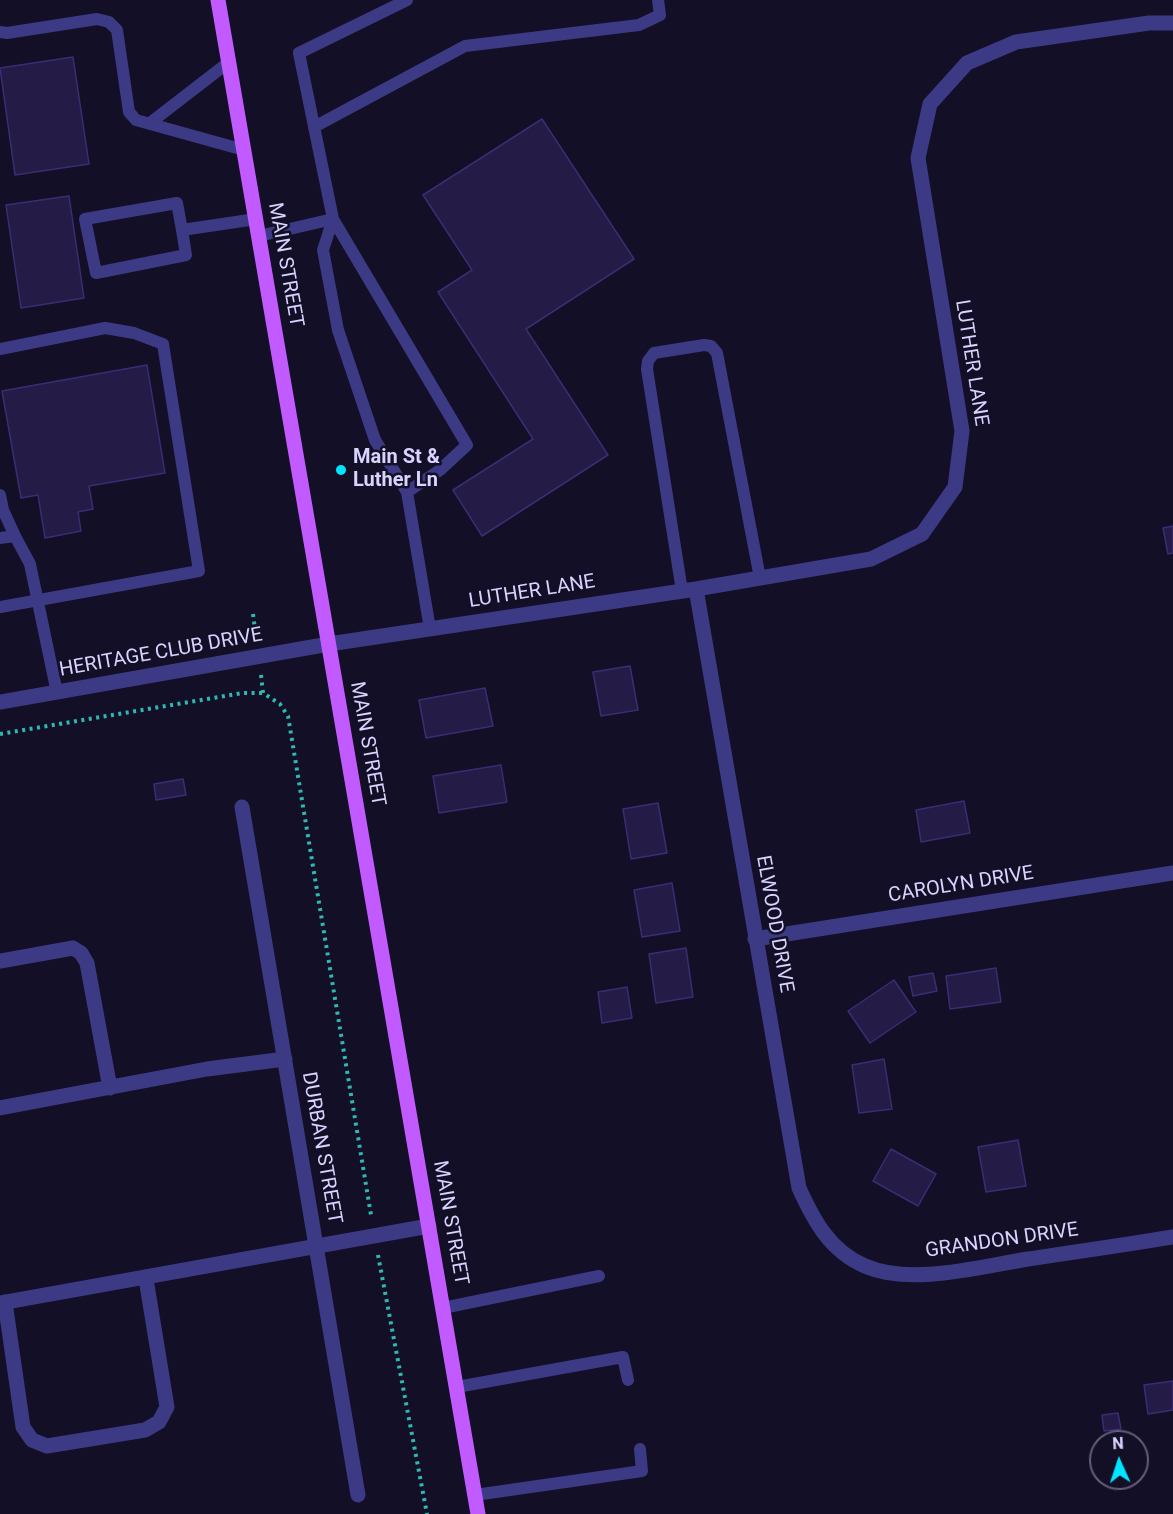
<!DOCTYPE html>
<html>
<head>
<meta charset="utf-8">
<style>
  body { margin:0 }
  #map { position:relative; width:1173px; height:1514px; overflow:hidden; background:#130f26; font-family:Roboto,sans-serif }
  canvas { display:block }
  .north { position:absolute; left:1089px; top:1430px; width:60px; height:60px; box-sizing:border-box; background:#130f26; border:2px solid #625e7d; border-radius:50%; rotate:357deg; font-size:16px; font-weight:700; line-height:24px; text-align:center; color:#d9d4ff }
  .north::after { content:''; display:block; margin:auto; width:21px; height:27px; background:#00e5ff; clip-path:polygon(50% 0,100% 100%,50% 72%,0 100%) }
</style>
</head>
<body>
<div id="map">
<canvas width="1173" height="1514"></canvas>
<div class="north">N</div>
</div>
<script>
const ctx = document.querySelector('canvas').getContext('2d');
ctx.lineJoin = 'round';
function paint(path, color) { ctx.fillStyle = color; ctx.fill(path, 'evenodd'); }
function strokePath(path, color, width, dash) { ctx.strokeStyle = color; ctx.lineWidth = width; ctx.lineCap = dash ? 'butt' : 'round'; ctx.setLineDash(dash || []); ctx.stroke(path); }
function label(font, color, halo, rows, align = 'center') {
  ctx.font = font + ' Roboto,sans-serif'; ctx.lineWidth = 5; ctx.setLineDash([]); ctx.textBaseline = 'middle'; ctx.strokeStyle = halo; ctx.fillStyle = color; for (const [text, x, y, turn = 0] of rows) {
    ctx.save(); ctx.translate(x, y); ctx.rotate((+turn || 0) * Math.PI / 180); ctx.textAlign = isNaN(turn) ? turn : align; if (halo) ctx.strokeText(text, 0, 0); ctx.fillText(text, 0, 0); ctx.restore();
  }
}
const building = new Path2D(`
  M73 57 89 164 15 175 0 68Z
  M542 119 634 259 526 329 608 455 482 536 453 490 533 439 438 292 472 270 423 195Z
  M69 196 84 298 21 308 6 205Z
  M147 365 165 473 89 486 93 509 78 512 81 531 45 538 38 495 21 498 2 391Z
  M1173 526V553L1168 554 1163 528Z
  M630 666 638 710 601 716 593 672Z
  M485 688 493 726 426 738 419 700Z
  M501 765 507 802 439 813 433 776Z
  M183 779 186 795 156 800 154 784Z
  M964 801 970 833 921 842 916 810Z
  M658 803 667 853 631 859 623 809Z
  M672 883 680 931 642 937 634 890Z
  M686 948 693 997 656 1003 649 954Z
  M996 968 1001 1002 950 1009 946 976Z
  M933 973 937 991 913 996 909 977Z
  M894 980 916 1012 870 1043 848 1011Z
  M627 987 632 1018 602 1023 598 992Z
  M884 1059 892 1109 859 1113 852 1065Z
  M1018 1140 1026 1186 986 1192 978 1147Z
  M891 1149 936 1174 918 1206 873 1181Z
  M1173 1381V1410L1148 1414 1144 1385Z
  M1118 1413 1121 1429 1104 1431 1102 1415Z`);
paint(building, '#241b47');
strokePath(building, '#3b2d73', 1.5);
strokePath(new Path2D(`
  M253 614 256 637
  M261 675 263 693 280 704 288 716 371 1215
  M0 734 243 693H263
  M378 1255 427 1514`), '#2fb8b0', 4, [3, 4.5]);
strokePath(new Path2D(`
  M0 32 7 33 97 19 109 22 117 30 129 112 136 120 244 150
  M150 123 229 62
  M314 127 465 46 639 25 660 15 658 0
  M333 219 467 445 440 470 407 492 430 629
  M333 219 323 250 338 330 375 440 407 492
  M182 230 177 203 85 219 96 273 186 255 182 230 256 219
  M259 236 333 219 299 53 407 0
  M0 349 105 328 134 333 163 344 199 571 0 607
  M0 495 3 510 15 536
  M0 538 15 536 30 564 57 693
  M682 591 647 369 648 361 654 353 704 345 711 346 717 353 760 578
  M443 1308 599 1276
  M457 1387 623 1357 628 1380
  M475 1495 642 1471 640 1449`), '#3d3a85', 12);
strokePath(new Path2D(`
  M696 589 799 1188C814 1221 830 1251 865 1266 911 1286 979 1267 1028 1259 1076 1252 1125 1245 1173 1237
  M0 702 329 644 696 589 871 559 922 534 955 487 962 431 918 158 930 104 967 63 1016 42 1149 23H1173
  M242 807 358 1495
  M755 939 1173 873
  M0 961 73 948 81 953 87 963 110 1088
  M0 1108 207 1069 285 1059
  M5 1302 23 1427 32 1440 47 1446 145 1430 159 1422 167 1407 146 1279
  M0 1303 429 1226`), '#3d3a85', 15);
strokePath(new Path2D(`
  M218 0 478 1514`), '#c25bff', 15);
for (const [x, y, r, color] of [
  [341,470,6,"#00e5ff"]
]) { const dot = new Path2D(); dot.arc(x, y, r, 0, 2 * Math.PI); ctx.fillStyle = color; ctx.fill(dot); strokePath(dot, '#130f26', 2); }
label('20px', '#d9d4ff', '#130f26', [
  ["MAIN STREET",285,265,80],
  ["LUTHER LANE",971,363,81],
  ["LUTHER LANE",532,592,-9],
  ["HERITAGE CLUB DRIVE",161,653,-10],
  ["MAIN STREET",367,744,80],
  ["CAROLYN DRIVE",961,885,-9],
  ["ELWOOD DRIVE",774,924,80],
  ["DURBAN STREET",321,1148,80],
  ["MAIN STREET",450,1223,80],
  ["GRANDON DRIVE",1002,1241,-8]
]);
label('bold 20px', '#d9d4ff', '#130f26', [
  ["Main St &",353,458],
  ["Luther Ln",353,481]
], 'left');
</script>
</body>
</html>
